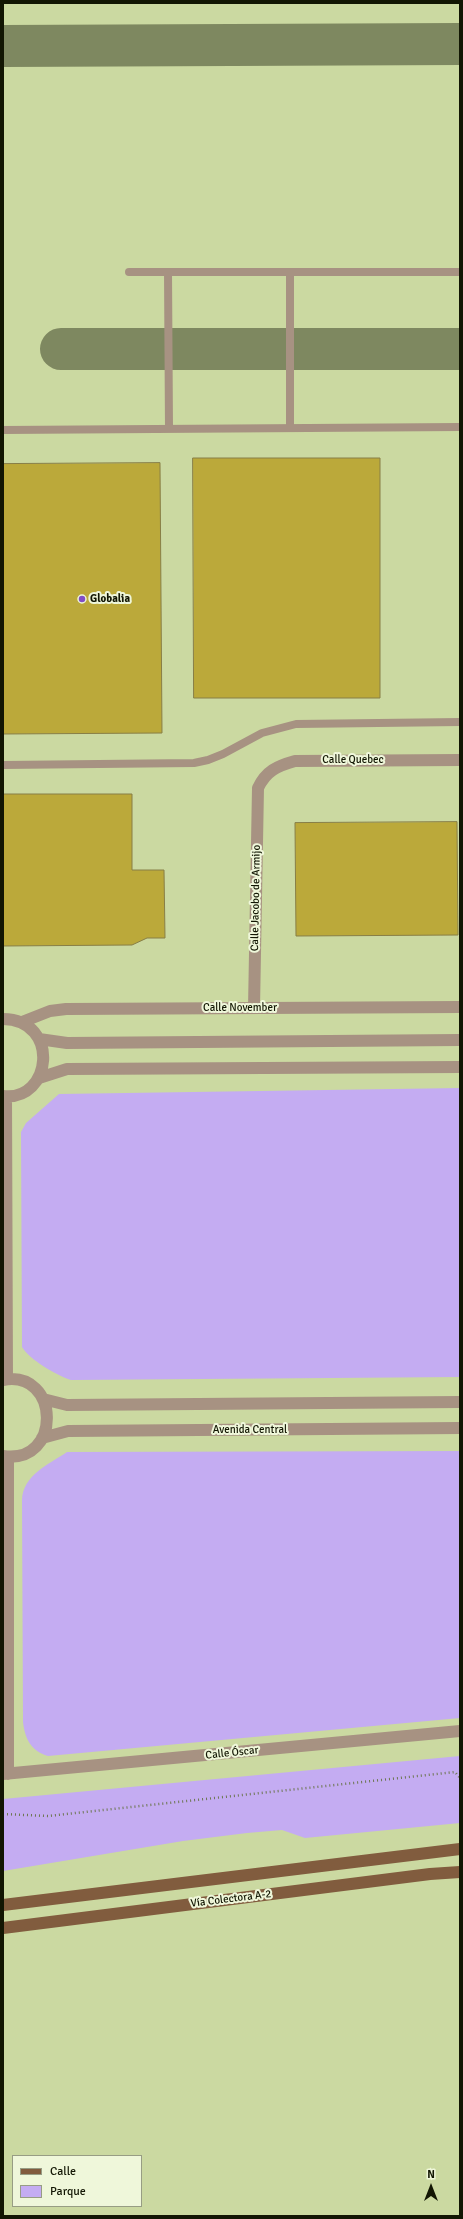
<!DOCTYPE html>
<html>
<head>
<meta charset="utf-8">
<style>
  body { margin:0 }
  #map { position:relative; width:463px; height:2219px; overflow:hidden; background:#cbd9a1; font-family:Signika,sans-serif }
  canvas { display:block }
  .frame { position:absolute; inset:0; border:4px solid #121603; pointer-events:none }
  .legend { position:absolute; left:12px; top:2155px; width:130px; height:52px; box-sizing:border-box; background:#eff7da; border:1px solid #979d84; margin:0; padding:5px 7px; list-style:none; font-size:12px; color:#121603 }
  .legend li { display:flex; align-items:center; gap:8px; height:20px }
  .legend b { width:20px; border:1px solid #979d84 }
  .north { position:absolute; left:411px; top:2167px; width:40px; height:40px; -webkit-text-stroke:3px #eff7da; paint-order:stroke; rotate:0deg; font-size:11px; font-weight:700; line-height:16px; text-align:center; color:#121603 }
  .north::after { content:''; display:block; margin:auto; width:14px; height:18px; background:#121603; clip-path:polygon(50% 0,100% 100%,50% 72%,0 100%) }
</style>
</head>
<body>
<div id="map">
<canvas width="463" height="2219"></canvas>
<div class="frame"></div>
<ul class="legend">
<li><b style="height:5px;background:#815c3e"></b>Calle</li>
<li><b style="height:11px;background:#c4acf2"></b>Parque</li>
</ul>
<div class="north">N</div>
</div>
<script>
const ctx = document.querySelector('canvas').getContext('2d');
ctx.lineJoin = 'round';
function paint(path, color) { ctx.fillStyle = color; ctx.fill(path, 'evenodd'); }
function strokePath(path, color, width, dash) { ctx.strokeStyle = color; ctx.lineWidth = width; ctx.lineCap = dash ? 'butt' : 'round'; ctx.setLineDash(dash || []); ctx.stroke(path); }
function label(font, color, halo, rows, align = 'center') {
  ctx.font = font + ' Signika,sans-serif'; ctx.lineWidth = 4; ctx.setLineDash([]); ctx.textBaseline = 'middle'; ctx.strokeStyle = halo; ctx.fillStyle = color; for (const [text, x, y, turn = 0] of rows) {
    ctx.save(); ctx.translate(x, y); ctx.rotate((+turn || 0) * Math.PI / 180); ctx.textAlign = isNaN(turn) ? turn : align; if (halo) ctx.strokeText(text, 0, 0); ctx.fillText(text, 0, 0); ctx.restore();
  }
}
paint(new Path2D(`
  M460 1088V1377L71 1380C56 1375 30 1360 22 1347L21 1132 26 1123 59 1094Z
  M460 1451V1718L48 1756C31 1751 25 1739 23 1722L22 1500C23 1475 48 1465 67 1452Z
  M460 1756V1823L305 1838 282 1830 247 1833 183 1841 3 1871V1799Z`), '#c4acf2');
strokePath(new Path2D(`
  M3 46 460 44
  M61 349H460`), '#7e8860', 42);
const building = new Path2D(`
  M193 458H380V698H194Z
  M160 463 162 733 3 734V464Z
  M3 794H132V870H164L165 938H147L132 945 3 946Z
  M457 822 458 935 296 936 295 823Z`);
paint(building, '#bba93a');
strokePath(building, '#877e46', 1);
strokePath(new Path2D(`
  M3 1814 48 1816 455 1772 460 1778`), '#6d7651', 2.5, [1, 3]);
strokePath(new Path2D(`
  M129 272H460
  M168 272 169 429
  M290 272V428
  M3 430 460 427
  M3 765 194 763 208 760 223 754 262 733 296 724 460 722`), '#a79282', 8);
strokePath(new Path2D(`
  M254 1008 258 788C266 771 277 766 295 761L460 760
  M3 1019C61 1020 52 1102 3 1096
  M22 1022 50 1011 66 1009 460 1007
  M39 1039 67 1043 460 1040
  M39 1078 67 1069 460 1067
  M6 1097 7 1379
  M3 1380C60 1369 63 1465 3 1456
  M43 1399 67 1405 460 1402
  M42 1438 68 1431 460 1428
  M3 1774 460 1731
  M8 1774V1457`), '#a79282', 12);
strokePath(new Path2D(`
  M3 1905 460 1849
  M3 1928 430 1874 460 1872`), '#815c3e', 12);
for (const [x, y, r, color] of [
  [82,599,4,"#814ec6"]
]) { const dot = new Path2D(); dot.arc(x, y, r, 0, 2 * Math.PI); ctx.fillStyle = color; ctx.fill(dot); strokePath(dot, '#eff7da', 1.5); }
label('bold 11px', '#121603', '#eff7da', [
  ["Globalia",90,599]
], 'left');
label('11px', '#121603', '#eff7da', [
  ["Calle Quebec",353,760],
  ["Calle Jacobo de Armijo",256,898,-89],
  ["Calle November",240,1008],
  ["Avenida Central",250,1430],
  ["Calle Óscar",232,1753,-6],
  ["Vía Colectora A-2",231,1899,-7]
]);
</script>
</body>
</html>
